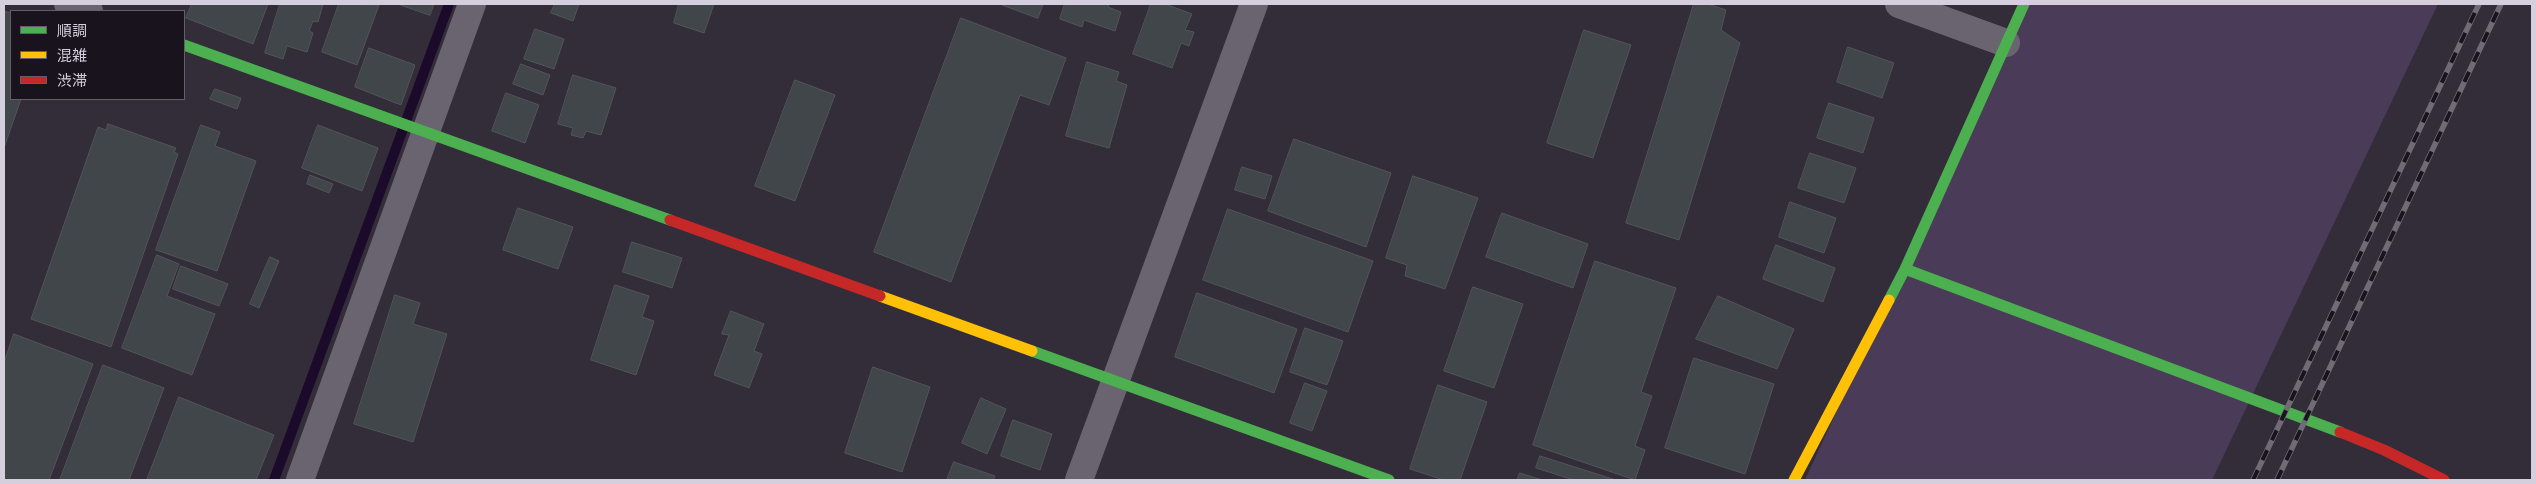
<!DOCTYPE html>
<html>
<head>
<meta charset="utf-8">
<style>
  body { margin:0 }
  #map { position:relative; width:2536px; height:484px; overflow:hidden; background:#332c39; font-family:"Noto Sans","Noto Sans JP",sans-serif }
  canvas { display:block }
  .frame { position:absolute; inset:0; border:5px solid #d5cedd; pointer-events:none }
  .legend { position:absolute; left:10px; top:10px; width:175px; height:90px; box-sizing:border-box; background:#18131d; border:1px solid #645e6a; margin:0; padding:6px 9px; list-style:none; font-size:15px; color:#d5cedd }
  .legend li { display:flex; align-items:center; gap:10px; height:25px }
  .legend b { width:25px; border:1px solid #645e6a }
</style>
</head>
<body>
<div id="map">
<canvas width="2536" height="484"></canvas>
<div class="frame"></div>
<ul class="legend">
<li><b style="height:6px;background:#4caf50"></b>順調</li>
<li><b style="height:6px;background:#ffc107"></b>混雑</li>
<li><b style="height:6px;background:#c62828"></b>渋滞</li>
</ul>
</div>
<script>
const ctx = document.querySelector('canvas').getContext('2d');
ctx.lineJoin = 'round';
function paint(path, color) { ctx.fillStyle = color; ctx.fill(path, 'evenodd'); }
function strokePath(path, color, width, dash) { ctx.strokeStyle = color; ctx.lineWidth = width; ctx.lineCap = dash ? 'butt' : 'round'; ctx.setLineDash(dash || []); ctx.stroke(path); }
paint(new Path2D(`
  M2024 4H2438L2212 480H1805Z`), '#4a3c58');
strokePath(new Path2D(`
  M274 480 449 4`), '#1c0a2a', 10);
const building = new Path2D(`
  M192 4H268L253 44 186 18Z
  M280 4H323L318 22 313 21 309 31 313 33 307 52 287 46 283 59 265 53Z
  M339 4 379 5 357 65 322 52Z
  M398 4H434L430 15Z
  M555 4H579L573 21 551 13Z
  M679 4H714L704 33 674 23Z
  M1000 4H1043L1038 18Z
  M1065 4H1109L1108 7 1121 12 1115 31 1084 20 1082 27 1060 19Z
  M1151 4H1165L1192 14 1185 30 1194 32 1189 46 1181 43 1172 68 1133 54Z
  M1694 4H1708L1726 10 1721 30 1740 43 1679 240 1626 223Z
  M4 11 11 13V99H21L4 148Z
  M961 18 1066 58 1049 105 1020 95 951 282 874 252Z
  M535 29 564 39 554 69 524 59Z
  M1584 30 1631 45 1593 158 1547 143Z
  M1848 47 1894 63 1882 98 1837 82Z
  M369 48 415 65 401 105 355 87Z
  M1087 62 1119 72 1116 81 1127 85 1109 148 1066 136Z
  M521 64 550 75 543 95 513 84Z
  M573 75 616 88 601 135 586 131 583 138 571 135 573 128 558 124Z
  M795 80 835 95 795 201 755 186Z
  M215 89 241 98 237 109 210 99Z
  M506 93 539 105 525 143 492 131Z
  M1829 103 1874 118 1863 153 1817 138Z
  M108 124 176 148 174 152 178 154 111 347 31 319 98 127 106 130Z
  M201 125 220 132 215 146 256 161 217 271 156 250Z
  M318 125 378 148 362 191 302 168Z
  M1294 139 1391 173 1366 247 1268 211Z
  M1810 153 1856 168 1844 203 1798 188Z
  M1242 167 1272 176 1265 199 1235 190Z
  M310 175 333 184 329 193 307 184Z
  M1413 176 1478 198 1445 289 1405 276 1407 265 1386 258Z
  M1790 202 1836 218 1824 253 1779 237Z
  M518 208 573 227 558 269 503 250Z
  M1228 209 1373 261 1348 332 1203 280Z
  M1502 213 1588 244 1573 288 1486 257Z
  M632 242 682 258 672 288 623 272Z
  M1776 245 1835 268 1823 302 1763 279Z
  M157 255 179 264 167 296 215 314 192 375 122 348Z
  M270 257 279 261 259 308 250 304Z
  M1595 261 1676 288 1641 392 1652 396 1635 446 1645 450 1635 480 1533 445Z
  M181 266 228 284 219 306 173 289Z
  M615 285 649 296 642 317 654 321 636 375 591 360Z
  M1473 287 1523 304 1494 388 1444 371Z
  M1197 293 1297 329 1274 393 1175 357Z
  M395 295 420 303 413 324 447 334 413 442 354 424Z
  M1718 296 1794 329 1777 369 1696 339Z
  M731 311 764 324 754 351 762 354 749 388 714 375 729 335 722 334Z
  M1305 328 1343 341 1327 385 1290 372Z
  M14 334 93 364 49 480H4V363Z
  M1694 358 1774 384 1745 474 1665 448Z
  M103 365 164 388 129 480H60Z
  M873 367 930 387 902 472 845 453Z
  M1305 383 1327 391 1312 431 1290 423Z
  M1438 385 1487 402 1460 480H1444L1410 469Z
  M179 397 274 435 256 480H147Z
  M981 398 1006 409 987 454 962 443Z
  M1013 420 1052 434 1040 470 1001 456Z
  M1540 456 1616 480H1574L1536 468Z
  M954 462 995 476 993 480H947Z
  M1520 473 1542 480H1517Z`);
paint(building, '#404649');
strokePath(building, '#525558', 1);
strokePath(new Path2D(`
  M68 4 89 11
  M1899 4 2006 43
  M300 480 472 4
  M1079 480 1254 4`), '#6a6370', 28);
strokePath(new Path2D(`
  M184 45 670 220
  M1905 269 2340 432
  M1889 300 1905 269 2024 4
  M1032 351 1389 480`), '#4caf50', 11);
strokePath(new Path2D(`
  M880 296 1032 351
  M1794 480 1889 300`), '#ffc107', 11);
strokePath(new Path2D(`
  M670 220 880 296
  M2340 432 2384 450 2444 480`), '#c62828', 11);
const rail = new Path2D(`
  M2253 480 2479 4
  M2277 480 2501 4`);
strokePath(rail, '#706b75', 5.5);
strokePath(rail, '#18131d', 4, [11]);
</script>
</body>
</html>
